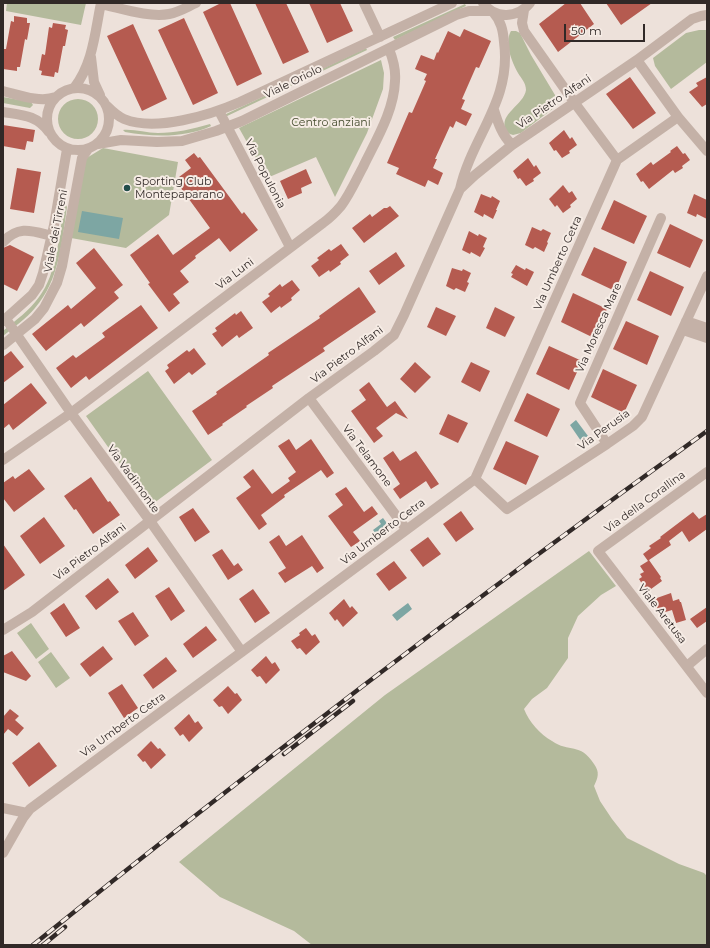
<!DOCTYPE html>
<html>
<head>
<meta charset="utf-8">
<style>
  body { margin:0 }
  #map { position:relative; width:710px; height:948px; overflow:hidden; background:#ede1da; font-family:Montserrat,sans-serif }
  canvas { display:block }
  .frame { position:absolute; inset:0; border:4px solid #312927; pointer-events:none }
  .scale { position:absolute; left:564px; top:24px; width:81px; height:18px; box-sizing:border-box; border:2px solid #312927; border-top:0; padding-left:5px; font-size:12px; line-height:14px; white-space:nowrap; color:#312927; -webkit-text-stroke:3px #f6ece5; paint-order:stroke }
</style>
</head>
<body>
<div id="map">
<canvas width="710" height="948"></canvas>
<div class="frame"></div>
<div class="scale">50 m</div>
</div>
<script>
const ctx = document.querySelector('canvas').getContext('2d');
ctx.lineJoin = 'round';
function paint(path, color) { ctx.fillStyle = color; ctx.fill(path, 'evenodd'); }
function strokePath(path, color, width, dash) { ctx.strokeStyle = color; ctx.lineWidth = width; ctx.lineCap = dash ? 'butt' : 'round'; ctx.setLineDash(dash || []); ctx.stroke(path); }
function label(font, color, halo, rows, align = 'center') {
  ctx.font = font + ' Montserrat,sans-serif'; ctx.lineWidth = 4; ctx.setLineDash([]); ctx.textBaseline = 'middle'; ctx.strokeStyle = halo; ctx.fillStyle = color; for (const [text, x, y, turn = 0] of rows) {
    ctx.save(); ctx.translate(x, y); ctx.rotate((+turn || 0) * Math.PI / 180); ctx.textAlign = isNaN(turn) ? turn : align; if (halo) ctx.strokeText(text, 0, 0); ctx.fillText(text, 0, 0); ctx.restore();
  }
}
paint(new Path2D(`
  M7 3H86L81 25 6 11Z
  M465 4 466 6 395 40 393 37Z
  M699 30H707V62L671 89 655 66 653 58 686 33Z
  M511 31H516L520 33 531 55 558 100V104L555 107 521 133 513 135C509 134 508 133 506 130 498 114 524 105 526 90 526 83 521 78 518 73 512 62 504 43 511 31Z
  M366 48 367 50 225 117 224 115Z
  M381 60 384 73 383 89 367 133 335 197 316 157 267 178 239 128Z
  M3 97 31 102 33 105 30 108 3 103Z
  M58 119a20 20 0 1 1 40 0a20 20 0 1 1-40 0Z
  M210 124 211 126C185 138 153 137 125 132L123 130C134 129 146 133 158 133 175 133 193 129 210 124Z
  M103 148 178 162 169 215 126 248 71 238 85 159Z
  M66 205 67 207C62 242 59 281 35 308 26 319 14 327 3 336V331C16 320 29 311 39 297 57 274 59 235 64 207Z
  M148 371 212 460 150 506 86 416Z
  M589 551 616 586 601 595 578 616 568 638V658L547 688 532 699 524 709C529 722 540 734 552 741 569 753 580 742 594 764 600 772 598 778 594 786L600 801 612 819 627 838 679 864 704 873 707 876V945H312L294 931 220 897 179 862 385 695Z
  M31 623 49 649 36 659 17 633Z
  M51 652 70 678 56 688 38 662Z`), '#b4ba9c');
paint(new Path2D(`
  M82 211 123 218 119 239 78 232Z
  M576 420 588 436 581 441 570 425Z
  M383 518 389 526 377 535 373 530 381 524 379 521Z
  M408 603 412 609 397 621 392 615Z`), '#7da6a3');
paint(new Path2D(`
  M221 3H230L262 74 237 86 203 12Z
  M255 3H286L309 52 283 64Z
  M309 3H340L353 31 327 43Z
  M566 3H580L594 24 558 52 539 24Z
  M606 3H652L621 25Z
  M14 16 27 18V23H30L27 40 25 39 20 67H17V71L3 69 4 49H6L11 21 14 22Z
  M184 18 218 93 193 105 158 30Z
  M53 23 66 25 65 29 68 30 65 46H63L58 73 55 72 54 77 41 75 42 71 39 70 42 54 45 55 49 27 52 28Z
  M133 24 167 99 142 111 107 36Z
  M464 29 491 41 479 68 476 67 462 99 465 100 461 109 472 114 466 126 456 121 453 128 450 126 435 159H437L433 168 443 173 438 185 428 180 425 187 396 174 399 168 387 163 409 112 412 113 426 81 424 80 427 74 415 69 421 55 434 60 437 52 438 53 448 31 460 37Z
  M630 77 656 113 633 129 606 94Z
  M707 77V104L702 107 689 92 698 86 696 83Z
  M3 125 35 130 33 142 27 141 25 150 3 146Z
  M564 130 570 139 572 137 577 145 569 151 570 153 562 158 556 150 554 151 549 143Z
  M677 146 683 154 685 153 690 160 682 166 683 168 675 173 673 170 649 189 643 181 641 182 636 174 651 162 653 165 671 152 670 151Z
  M194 153 198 158 200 157 242 214 244 212 258 230 230 252 219 238 195 256 196 258 180 271 189 282 173 294 180 303 169 312 148 284 150 283 130 255 158 234 173 255 210 228 175 180 191 168 185 160Z
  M528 158 534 167 536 165 541 173 533 179 534 181 526 186 520 178 518 179 513 171Z
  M17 168 41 172 34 213 10 209Z
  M306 169 312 183 301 188 302 193 288 199 280 181Z
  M563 185 569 193 572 191 577 199 570 205 571 207 563 213 557 205 555 207 549 199Z
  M481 194 491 198 492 196 500 201 496 210H497L493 219 484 214 483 217 474 212Z
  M694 194 707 200V219L697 214 696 217 687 213Z
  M614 200 647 216 634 244 601 229Z
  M390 206 399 216 364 243 352 228 370 214 372 217 384 208H387Z
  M670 224 703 240 690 268 657 253Z
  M532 227 541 231 543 229 551 233 547 242 548 243 544 252 535 247 533 249 525 245Z
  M469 231 478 236 479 234 487 238 483 247 485 248 480 257 471 252 470 254 462 250Z
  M341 244 349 255 340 262 341 264 330 272 329 270 319 277 311 266 319 260 317 258 329 249 331 251Z
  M10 245 34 257 17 291 3 284V248Z
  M594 247 627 262 615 291 581 275Z
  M94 248 123 285 114 292 119 298 84 327 81 323 46 351 32 334 68 305 71 309 96 288 76 263Z
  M396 252 405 266 379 285 369 271Z
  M516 265 525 270 526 268 534 272 527 286 511 277 513 274 511 273Z
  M452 268 462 271 463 269 471 273 467 282 469 283 465 292 456 288 454 290 446 286Z
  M650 271 684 287 671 316 637 300Z
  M292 280 300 290 291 298 292 300 281 308 280 306 271 313 262 302 270 296 268 294 280 284 282 287Z
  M359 287 376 312 323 348 325 351 272 386 273 388 246 406 247 407 222 424 223 425 208 435 192 411 217 394 216 392 269 355 268 353 320 318 319 316Z
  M573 293 607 309 594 338 561 322Z
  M141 305 158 328 89 380 86 376 71 388 56 368 73 355 76 358 105 337 102 333Z
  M436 307 456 316 446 336 427 327Z
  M495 307 515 317 505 337 486 328Z
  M241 311 253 328 239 338 237 335 222 347 212 334 217 331 215 328 235 313 236 315Z
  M626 321 659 336 647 365 613 349Z
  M549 346 582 361 569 390 536 374Z
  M194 348 206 364 192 375 189 372 174 384 165 371 169 368 167 365 187 350 189 352Z
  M11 351 24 367 3 383V357Z
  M415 362 431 377 415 393 400 379Z
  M471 362 490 371 480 392 461 382Z
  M603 369 637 385 624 413 591 397Z
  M369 382 387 407 395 401 408 419 396 413 376 428 383 436 374 443 351 411 366 400 359 390Z
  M31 383 47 403 13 430 9 424 3 429V405Z
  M527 393 560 409 547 437 514 421Z
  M448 414 468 423 458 443 439 434Z
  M289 439 296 450 311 439 334 473 327 478 321 470 284 495 285 497 261 515 267 524 259 530 236 498 251 487 243 477 253 469 272 494 290 481 288 478 296 472 278 446Z
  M506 441 539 456 526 485 493 469Z
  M393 451 400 461 416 451 439 484 431 489 426 481 400 499 393 489 400 484 383 458Z
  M29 469 45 489 14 512 3 498V483L13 476 15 479Z
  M91 477 108 502 110 501 120 515 93 534 76 509 74 510 64 496Z
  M346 487 364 512 372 506 378 514 353 532 360 541 351 547 328 516 343 505 335 494Z
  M193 508 210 532 195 542 179 517Z
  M461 511 474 529 456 542 443 524Z
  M693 512 699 519 707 514V529L689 542 682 531 669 541 671 545 649 560 661 577 660 578 662 581 647 592 639 579 642 577 640 574 644 572 640 566 648 561 643 554 651 548 649 546 661 538 660 537Z
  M44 517 65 546 40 564 20 536Z
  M279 535 286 546 302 535 324 568 317 573 312 566 285 583 278 573 286 568 269 542Z
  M428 537 441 554 423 567 410 550Z
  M3 544 25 575 3 591Z
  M148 547 158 561 135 579 125 565Z
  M222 549 234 566 238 563 243 570 228 580 212 555Z
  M394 561 407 578 389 591 376 574Z
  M108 578 119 592 96 610 85 596Z
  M169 587 185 611 171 621 155 596Z
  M253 589 270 613 255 623 239 599Z
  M671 593 673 601 679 599 680 602H681L686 620 676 623 672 610 659 614 654 599Z
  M344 599 350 608 352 606 358 613 343 627 337 619 335 621 329 613Z
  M64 603 80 628 66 637 50 613Z
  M707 607V621L697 628 690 619Z
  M133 612 149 636 135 646 118 621Z
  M206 626 217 640 193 658 183 644Z
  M306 628 312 636 315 634 320 642 306 655 300 648 297 649 291 641 300 635 299 633Z
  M103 646 113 659 90 677 80 664Z
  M12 651 31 676 26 681 3 672V656Z
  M266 656 272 664 275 662 280 670 266 684 260 676 257 677 251 670Z
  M166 657 177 671 153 689 143 675Z
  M122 684 138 708 124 718 108 693Z
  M228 686 235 694 237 693 242 700 228 714 222 706 219 707 213 700Z
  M10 709 19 716 15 720 24 728 17 736 8 729 3 735V717Z
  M189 714 195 723 198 721 203 728 189 742 183 734 180 736 174 728Z
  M151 741 158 749 160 748 166 755 151 769 145 761 143 762 137 755Z
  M39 742 57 766 29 787 12 763Z`), '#b55b50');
strokePath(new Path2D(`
  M364 3 380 37
  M483 3C495 20 518 18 530 3
  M101 4C120 8 150 18 169 14 179 12 187 7 196 3
  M524 10 522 23 524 31 574 102 617 160
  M91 57 94 82 100 95
  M47 119a31 31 0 1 1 62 0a31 31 0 1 1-62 0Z
  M74 88C93 64 95 32 101 3
  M3 91C19 95 40 103 56 97
  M107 106C112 111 117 116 124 119 156 132 210 115 240 102L452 3
  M494 110C498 123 502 135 512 145
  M219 111 290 247
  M3 112C22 115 37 115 49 132
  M678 117 707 151
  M98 144 121 140 157 142 182 141 216 131 242 121 456 15 469 11H491
  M460 189C472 136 512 101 504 42 503 30 501 21 493 12
  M3 242C19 225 32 231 52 236
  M6 319 71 413 150 521 242 652
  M3 321 32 295 39 285 43 273 54 225 67 149
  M686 321 707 328
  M683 330 707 338
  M3 345 35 319 44 308 57 283 62 266 82 158 88 149
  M309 398 406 529
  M607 444 580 403 661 218
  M3 460 71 413 323 223C330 218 335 213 341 206 350 194 356 180 363 167 376 140 394 111 395 81 396 70 393 59 389 49
  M707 472 598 551 707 693
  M475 479 507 509 607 444 633 426 642 417 707 276
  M3 630 32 612 309 398 374 351 394 335 404 315 460 189 475 175 512 145 637 60 692 19 701 16 707 15
  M687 666 707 649
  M3 808 27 813
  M3 853 23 818 30 809 475 479 617 160 678 117 637 60`), '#c4b1a7', 10);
const rail = new Path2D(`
  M284 754 353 701
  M33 945C253 767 478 596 707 431
  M43 945 65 927`);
strokePath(rail, '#312927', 4.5);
strokePath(rail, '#f6ece5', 3, [9]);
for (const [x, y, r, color] of [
  [127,188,4,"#224d4a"]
]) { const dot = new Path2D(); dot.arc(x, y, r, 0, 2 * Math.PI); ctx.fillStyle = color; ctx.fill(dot); strokePath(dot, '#f6ece5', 1.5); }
label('11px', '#312927', '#f6ece5', [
  ["Viale Oriolo",293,82,-26],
  ["Via Pietro Alfani",554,102,-34],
  ["Via Populonia",265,174,63],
  ["Viale dei Tirreni",56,231,-79],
  ["Via Umberto Cetra",558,263,-66],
  ["Via Luni",235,274,-37],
  ["Via Moresca Mare",599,328,-66],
  ["Via Pietro Alfani",347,355,-37],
  ["Via Perusia",604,430,-36],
  ["Via Telamone",367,456,53],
  ["Via Vadimonte",133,479,54],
  ["Via della Corallina",645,502,-36],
  ["Via Umberto Cetra",383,532,-37],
  ["Via Pietro Alfani",90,552,-37],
  ["Viale Aretusa",662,614,52],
  ["Via Umberto Cetra",123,725,-36]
]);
label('11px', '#454c2e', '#f6ece5', [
  ["Centro anziani",331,123]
]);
label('11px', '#312927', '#f6ece5', [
  ["Sporting Club",135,182],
  ["Montepaparano",135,195]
], 'left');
</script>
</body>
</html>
